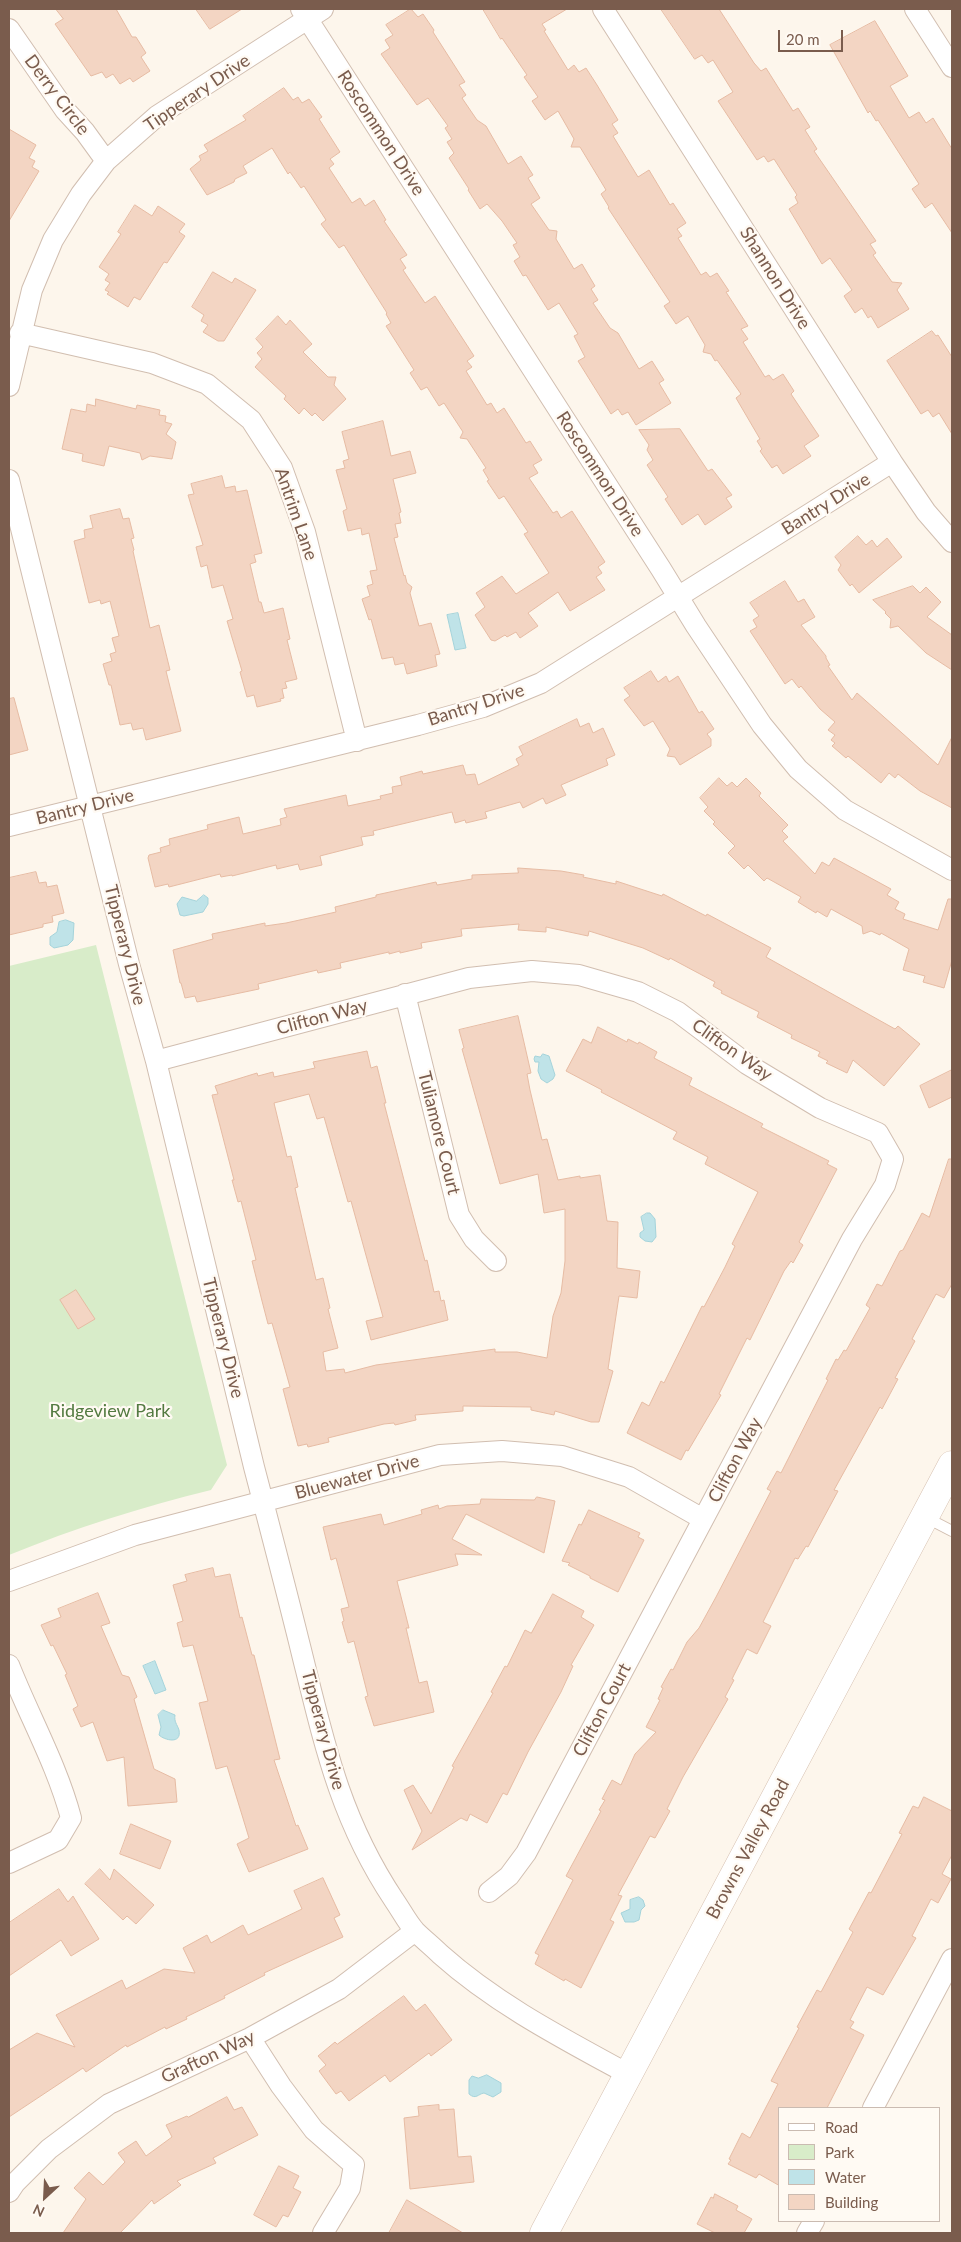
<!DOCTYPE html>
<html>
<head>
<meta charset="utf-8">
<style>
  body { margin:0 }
  #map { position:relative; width:961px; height:2242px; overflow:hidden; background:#fdf6ec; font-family:Lato,sans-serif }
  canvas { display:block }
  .frame { position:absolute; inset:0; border:10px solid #7a5c4d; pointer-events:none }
  .legend { position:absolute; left:778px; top:2107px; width:162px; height:115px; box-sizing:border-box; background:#fffaf3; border:1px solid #cabbb1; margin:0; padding:6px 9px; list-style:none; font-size:15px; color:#7a5c4d }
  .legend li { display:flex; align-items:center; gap:10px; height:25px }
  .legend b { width:25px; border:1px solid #cabbb1 }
  .north { position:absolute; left:20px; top:2172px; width:50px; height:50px; -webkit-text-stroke:4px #fffaf3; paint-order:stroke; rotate:205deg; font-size:14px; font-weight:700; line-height:20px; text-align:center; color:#7a5c4d }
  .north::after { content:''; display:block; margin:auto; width:18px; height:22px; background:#7a5c4d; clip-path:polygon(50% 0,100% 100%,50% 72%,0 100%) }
  .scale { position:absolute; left:778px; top:30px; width:65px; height:22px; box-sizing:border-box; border:2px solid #7a5c4d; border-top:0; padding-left:6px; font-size:15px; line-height:18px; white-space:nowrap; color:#7a5c4d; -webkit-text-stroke:4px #fffaf3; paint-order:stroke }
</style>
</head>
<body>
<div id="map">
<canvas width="961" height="2242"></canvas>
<div class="frame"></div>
<ul class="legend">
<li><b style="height:6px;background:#fff"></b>Road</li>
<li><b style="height:14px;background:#d8ecc9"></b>Park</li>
<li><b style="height:14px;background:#bfe3e8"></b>Water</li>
<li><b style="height:14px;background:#f3d5c3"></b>Building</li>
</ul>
<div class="north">N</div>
<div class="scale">20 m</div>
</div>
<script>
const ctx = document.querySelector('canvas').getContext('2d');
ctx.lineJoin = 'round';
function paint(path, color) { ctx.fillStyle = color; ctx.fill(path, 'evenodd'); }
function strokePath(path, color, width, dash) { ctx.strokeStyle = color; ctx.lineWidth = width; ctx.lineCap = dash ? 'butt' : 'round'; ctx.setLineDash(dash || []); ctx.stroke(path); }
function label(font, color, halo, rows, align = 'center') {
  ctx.font = font + ' Lato,sans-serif'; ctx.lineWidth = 4.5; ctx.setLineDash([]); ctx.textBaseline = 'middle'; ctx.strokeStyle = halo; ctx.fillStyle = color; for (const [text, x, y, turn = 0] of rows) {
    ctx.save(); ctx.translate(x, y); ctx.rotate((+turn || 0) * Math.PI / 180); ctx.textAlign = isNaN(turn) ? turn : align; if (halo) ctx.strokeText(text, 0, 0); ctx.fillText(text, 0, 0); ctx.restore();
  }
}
paint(new Path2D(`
  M96 945 227 1465 211 1490C142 1507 75 1528 9 1555V966Z`), '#d8ecc9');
const water = new Path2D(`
  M458 613 466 648 455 650 447 615Z
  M204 895 208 898V904L203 912 184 916 180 915 177 904 182 897 196 901Z
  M66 920 74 923 73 940 68 945 54 948 50 945V937L57 932 59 922Z
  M543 1054 549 1056 555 1075 553 1079 547 1083 541 1079 538 1071 539 1062H535L534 1059 535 1056 540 1057Z
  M647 1213H650L655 1219 656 1237 652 1242 645 1241 640 1237V1233L644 1230 641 1217Z
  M155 1661 166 1690 155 1694 143 1666Z
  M163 1710 175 1715C174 1722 177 1724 179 1730 182 1745 164 1740 159 1735L161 1727 158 1715Z
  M639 1897 643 1900 645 1906 641 1910 639 1920 634 1922H625L621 1913 630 1909V1900Z
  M487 2075 501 2083V2092L493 2097 484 2093C478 2094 476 2100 469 2094V2080L472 2076 478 2078Z`);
paint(water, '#bfe3e8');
strokePath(water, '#a5d3da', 1);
const building = new Path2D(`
  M56 9H116L132 37H136L146 53 141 57 150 71 133 82 130 78 120 84 113 74 106 78 102 72 91 76 55 24 63 19Z
  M196 9H242L210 29Z
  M411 9 418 17 423 14 434 30 433 32 465 82 459 85 466 95 462 98 477 120 486 126 508 164 521 156 533 175 528 178 540 198 531 204 549 230 557 231 556 239 574 269 582 264 595 286 591 289 598 300 593 303 610 328 618 333 639 369 652 361 664 380 659 383 671 403 636 425 628 412 622 415 618 409 611 414 578 361 585 357 574 336 578 334 559 303 548 310 526 275 523 276 514 261 520 257 513 245 517 243 502 221 487 204 480 209 468 190 469 189 449 158 454 153 447 142 452 139 445 128 448 126 428 98 417 105 381 54 390 48 385 40 393 35 386 25Z
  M483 9H567L542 24 546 30 544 31 568 70 574 65 579 72 586 68 597 85 618 120 612 124 618 133 613 136 638 177 649 170 670 205 673 203 686 223 677 229 682 236 678 238 701 275 706 272 710 277 717 273 729 291 726 292 748 326 741 329 748 339 743 342 765 377 769 375 773 380 783 374 794 391 791 394 819 436 804 446 811 456 783 474 777 465 772 468 760 451 762 449 757 441 760 439 736 398 741 394 717 360 715 361 711 354 703 352 705 345 688 316 676 324 664 306 670 302 608 208 609 207 601 194 606 190 600 180 580 147H571L574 139 558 111 545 120 532 101 538 97 524 77 527 75 502 38 501 39Z
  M661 9H719L754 63 761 71 766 68 793 111 798 108 810 127 805 130 817 149 814 151 876 241 870 244 876 253 873 255 892 282 902 283 897 290 909 309 878 328 871 316 868 318 862 308 855 313 844 296 852 290 830 258 822 264 789 209 798 203 795 197 797 195 774 159 768 162 764 156 757 160 718 101 733 92 713 60 708 63 702 55 695 59Z
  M875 21 908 76 890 86 909 118 919 112 926 123 933 118 952 149V233L932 203 925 208 912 189 919 184 878 120 876 121 870 111 868 113 830 45Z
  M284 88 293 100 298 97 302 103 309 99 322 117 319 119 340 152 330 159 334 164 329 168 352 203 360 198 365 206 374 200 386 220 384 221 407 255 400 259 406 268 403 270 425 303 435 296 474 356 467 361 472 367 466 371 487 405 491 403 497 413 504 408 526 443 530 441 542 460 533 465 538 473 529 478 553 513 557 511 561 518 572 511 605 562 598 567 602 573 596 577 605 590 570 611 558 592 528 613 538 626 520 638 516 632 507 637 505 635 495 641 491 640 475 615 485 607 476 593 502 576 516 594 549 573 524 534 528 532 504 496 499 499 487 481 489 480 483 470 486 468 467 439 460 438 463 432 444 403 439 406 427 387 421 390 410 373 414 370 386 326 391 323 386 314 387 313 344 245 339 248 321 224 326 220 304 186 301 188 290 172 288 174 272 148 243 166 247 173 235 179 234 182 207 195 190 169 201 160 199 156 208 151 204 145 246 120 243 116Z
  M9 129 36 145 29 158 35 161 32 167 39 171 9 221Z
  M135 205 152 216 158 206 185 224 179 232 185 236 167 263 164 262 140 300 134 297 128 307 107 294 109 292 105 290 110 283 105 280 109 274 99 267 121 234 118 232Z
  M213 272 232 283 235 278 256 290 224 341H218L203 332 208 325 201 321 204 315 192 307Z
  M278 316 286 325 290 320 312 344 303 352 328 377H336L334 385 346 399 323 421 315 413 312 416 304 408 299 414 284 399 286 396 255 367 262 359 257 353 263 347 256 339Z
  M932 331 936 336 938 335 952 357V434L939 413 933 417 928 410 921 414 887 361Z
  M96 399 136 409 137 405 160 410 159 415 166 416 165 422 172 424 166 434 176 442 172 459 150 456 142 460 140 453 109 446 104 466 82 461 83 454 62 449 71 409 86 412 87 404 95 406Z
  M383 421 391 456 410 451 416 473 393 479 401 512 399 513 401 523 395 524 398 537 394 538 404 576 405 575 407 583 412 587 410 593 419 626 431 623 440 654 435 655 437 666 407 674 404 663 395 665 393 657 382 659 371 619 369 620 362 599 370 596 367 586 373 584 370 571 377 570 369 533 362 535 361 528 348 531 343 511 347 509 336 470 345 468 343 461 349 459 342 432Z
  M680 429 708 471 712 469 732 495 726 498 732 507 705 525 698 514 682 525 665 499 668 497 647 465 653 460 647 450 649 445 639 430Z
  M222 476 225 488 235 486 236 492 247 490 262 553 254 555 256 562 250 564 259 602H261L264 613 283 608 290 639 287 640 297 679 285 682 287 688 282 689 284 698 280 699 281 701 257 707 254 695 247 697 240 672 242 671 227 621 233 619 223 585 212 588 207 565 201 567 196 547 203 545 188 495 194 494 191 484Z
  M120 509 123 519 129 518 134 538 131 539 134 550 133 551 150 628 159 625 170 670 166 671 181 731 146 740 143 728 133 730 131 723 120 725 111 685H109L103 664 112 661 110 654 116 652 112 638 119 636 110 601 101 604 100 600 89 603 74 541 85 538 84 530 93 528 90 516Z
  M858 536 866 545 872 540 877 547 887 538 902 557 859 593 852 584 850 586 838 570 841 565 835 557Z
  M785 581 798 602 804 599 815 617 801 625 826 656V658L830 665 828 666 852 700 857 693 938 765 952 737V808L920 791 898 774 895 778 889 773 881 783 848 756 846 758 832 746 835 743 831 740 835 735 828 730 835 722 820 709 801 686 799 688 792 679 785 684 750 631 757 627 753 620 759 616 750 603Z
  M913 586 920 593 926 587 941 602 927 617 952 635V670L926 653 898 626 890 628 891 619 885 613 886 612 873 600Z
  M651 671 658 682 666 676 669 682 678 676 699 713 702 711 714 729 707 734 711 739V746L680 765 675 757 667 756 670 749 653 721 644 726 624 700 630 696 624 688Z
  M14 698 28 750 9 755V699Z
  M577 719 580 727 589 723 593 733 603 728 615 755 606 759 608 765 561 785 566 795 546 804 543 798 523 808 520 802 485 812 487 818 466 823 465 820 455 823 452 812 373 831 374 835 361 837 363 845 320 856 322 865 300 870 298 864 277 869 276 865 232 876V875L221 877 220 874 169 887 168 884 155 887 148 858 149 855 161 852 160 848 170 845 169 839 208 829 207 825 239 817 243 834 281 825 280 819 287 817 284 809 346 795 348 806 381 799 380 796 393 793 392 787 402 785 400 777 422 771 423 774 463 765 466 775 475 774 478 785 519 765 516 759 523 755 519 747Z
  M719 778 727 786 732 782 737 787 746 778 761 793 759 796 788 825 782 831 788 837 783 841 815 874 822 862 829 866 834 858 891 889 887 895 899 902 895 909 905 914 903 919 938 930 948 899H952V960L944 988 923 982 925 976 903 970 909 949 881 933 880 935 871 931 863 934 862 926 831 909 827 917 817 911 816 913 798 902 801 897 767 878 764 881 748 865 744 869 728 853 735 846 713 824 715 822 704 811 708 807 700 798Z
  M518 868 561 871 584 875 583 877 616 884V881L662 896 663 894 706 916 707 914 771 948 766 957 895 1029 898 1026 920 1044 884 1086 853 1060 847 1073 826 1063 828 1061 818 1056 820 1052 791 1038 792 1035 757 1017 759 1012 721 993 722 991 713 986 715 982 670 958 669 960 643 948 589 931 588 936 546 927V932L518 930 519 924 461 929 462 936 421 943 422 948 400 953V951L389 954V952L340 963 341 968 318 973 317 970 258 984 259 989 197 1002 195 996 185 998 181 983H180L173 950 213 939 212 934 265 923V926L286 923 336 912 335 907 376 897V895L436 882 437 885 472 879V875L518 873Z
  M36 872 39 883 46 882 47 887 57 885 64 913 52 916 53 922 43 924V927L9 935V878Z
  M518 1016 531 1073 527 1074 530 1090 542 1140 547 1139 558 1180 580 1176V1178L600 1175 607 1221 618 1222 617 1268 640 1271 637 1298 619 1296 608 1369 613 1371 599 1422H591L555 1411 554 1415 531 1410V1407L463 1406V1411L415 1415 416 1420 395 1425 394 1423 384 1424 328 1438 329 1442 308 1447 307 1444 298 1446 283 1389 290 1387 272 1323 268 1324 262 1301 252 1261 256 1260 241 1201 238 1202 232 1180H234L212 1095 218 1094 215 1086 257 1073 258 1076 273 1072 274 1077 315 1068 313 1062 367 1051 371 1068 377 1066 386 1103H384L425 1261 427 1260 434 1292 439 1291 441 1301 444 1300 448 1320 371 1340 366 1321 383 1317 351 1201 348 1202 324 1117 317 1119 309 1094 274 1103 287 1157 291 1156 298 1187 295 1188 316 1280 323 1278 330 1308 328 1309 338 1348 323 1352 326 1371 344 1369 345 1373 376 1365 495 1349V1352H517L547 1358 553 1316 561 1293 565 1261V1209L544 1213 538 1174 500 1184 462 1049 464 1048 459 1030Z
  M598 1027 627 1042 628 1039 638 1044 639 1042 657 1052 654 1058 692 1078 689 1085 763 1124 761 1127 829 1161 827 1164 837 1169 799 1242 803 1245 793 1263 791 1261 784 1271 750 1340 747 1338 719 1394 721 1395 688 1451 686 1450 681 1460 627 1433 642 1402 649 1406 661 1381 664 1383 702 1306 704 1307 725 1267 735 1246 732 1244 758 1192 705 1164 708 1157 673 1139 677 1132 601 1092 602 1090 566 1071 583 1039 591 1043Z
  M952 1070V1097L929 1108 920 1086Z
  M949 1159H952V1284L944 1298 936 1294 912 1339 915 1341 895 1378 898 1379 882 1409 880 1407 834 1490 838 1491 808 1547 806 1546 798 1559 795 1558 763 1622 771 1626 757 1654 747 1649 732 1679 734 1680 725 1697 728 1699 683 1777 667 1809 670 1811 655 1838 650 1836 618 1895 622 1896 610 1920 614 1922 581 1988 565 1979 564 1981 535 1964 539 1955 535 1953 573 1880 566 1876 601 1811 599 1810 605 1800 602 1799 612 1780 621 1785 635 1754 656 1732 646 1727 660 1700 658 1699 663 1688 661 1687 671 1669 673 1670 687 1642 699 1628 716 1597 771 1491 767 1489 777 1471 781 1473 828 1380 826 1379 836 1359 838 1360 844 1350 846 1351 870 1308 866 1305 877 1284 882 1286 900 1251 903 1250 922 1213 929 1217Z
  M76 1290 95 1319 78 1329 60 1300Z
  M537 1497 555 1501 544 1553 466 1514 452 1539 482 1555 455 1554 458 1565 397 1581 409 1628H406L419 1683 427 1681 434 1712 374 1726 365 1697 368 1696 354 1641 348 1643 342 1622 344 1621 341 1609 349 1607 336 1558 331 1560 323 1527 381 1514 384 1525 422 1514 421 1510 438 1505 439 1509 447 1506 480 1504 481 1499 534 1500Z
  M589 1510 640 1533 638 1537 644 1540 618 1592 590 1578V1576L568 1565 570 1563 562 1561 579 1524 581 1525Z
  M213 1568 215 1577 230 1574 240 1618 242 1617 252 1655H254L280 1759 274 1760 296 1826 298 1825 308 1849 249 1872 237 1844 249 1838 227 1766 216 1769 199 1703 208 1701 193 1645 183 1647 177 1623 183 1621 173 1585 187 1581 185 1575Z
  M98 1593 110 1623 101 1626 122 1675 129 1677 137 1697 134 1699 154 1769 175 1779 177 1802 128 1806 124 1757 107 1761 93 1722 81 1727 73 1709 78 1706 65 1675 67 1674 53 1645 51 1646 41 1625 61 1617 58 1609Z
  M553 1594 584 1611 581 1617 594 1625 571 1665 573 1666 561 1692 528 1752 507 1795 503 1793 487 1823 470 1814 467 1821 461 1818 412 1850 422 1831 404 1790 413 1785 431 1814 454 1767 452 1766 493 1693 491 1692 505 1666 507 1667 525 1630 531 1633Z
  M924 1797 952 1811V1855L942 1874 951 1879 938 1903 931 1899 912 1936 916 1938 883 1995 867 1987 850 2020 854 2022 850 2028 864 2035 827 2108H780V2186L759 2174 756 2178 728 2164 731 2160 729 2159 742 2133 750 2138 778 2084 771 2081 799 2028 797 2027 817 1990 821 1992 853 1932 849 1929 869 1892 871 1893 902 1834 899 1833 913 1806 918 1808Z
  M131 1824 171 1841 160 1869 120 1854Z
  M100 1869 110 1880 114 1869 154 1905 136 1924 127 1916 123 1920 85 1884Z
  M323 1878 340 1915 334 1918 343 1937 264 1973 265 1975 224 1996 225 1998 186 2017 187 2019 166 2029 165 2027 127 2047 126 2045 86 2072 83 2068 9 2117V2050L37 2033 75 2047 56 2015 122 1980 126 1989 164 1969 195 1973 183 1948 207 1935 211 1943 243 1925 248 1935 302 1909 294 1891Z
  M59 1889 68 1902 73 1896 99 1939 71 1956 61 1940 9 1976V1923Z
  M404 1996 416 2011 425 2004 452 2040 431 2056 429 2053 390 2082 385 2075 349 2101 341 2091 336 2094 319 2071 326 2065 318 2056 335 2042 337 2044Z
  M227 2097 234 2110 242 2107 258 2135 213 2158 216 2163 177 2181 181 2185 154 2204 152 2200 120 2233H63L86 2199 74 2188 89 2172 103 2185 125 2162 118 2153 136 2141 146 2156 172 2137 166 2125 187 2116 188 2117Z
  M439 2105V2110L454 2109 458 2157 471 2156 474 2182 410 2189 404 2118 419 2116 418 2107Z
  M279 2166 299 2176 293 2188 301 2192 288 2217 283 2215 276 2227 254 2215Z
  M715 2194 738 2206 736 2210 752 2219 744 2233H715L697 2224 711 2197 713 2198Z
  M407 2200 463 2233H389Z`);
paint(building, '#f3d5c3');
strokePath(building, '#e6bba3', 1);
const service = new Path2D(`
  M925 1517 952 1531`);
const minor = new Path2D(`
  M301 9 661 569 696 626 762 725 798 769 845 810 952 870
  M603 9 892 462 926 512 952 542
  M915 9 952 67
  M9 29 65 110 85 132 106 161
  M20 333 152 363 207 384 251 420 282 468 305 532 357 741
  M9 386 32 290 53 240 81 194 106 161 157 116 323 9
  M9 480 129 964 156 1061 254 1467C270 1528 286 1589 301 1650 324 1743 340 1819 394 1900 401 1910 407 1922 415 1931 423 1939 432 1946 440 1954 496 2004 562 2038 628 2074
  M9 826 418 725 483 707 541 683 892 462
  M405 994 459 1215 474 1239 496 1261
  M156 1061 469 978 532 971 579 975 638 992 678 1012 747 1064 820 1108 878 1133 893 1159 885 1185 852 1239 526 1853 509 1876 489 1892
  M9 1581 135 1535 440 1455 502 1451 562 1456 629 1477 703 1519
  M9 1665C29 1716 57 1765 71 1818L58 1840 9 1863
  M250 2038 281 2086 314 2130 354 2165 350 2188 323 2233
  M873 2108 952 1959
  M9 2192 15 2183 49 2149 109 2104 250 2038 339 1989 415 1931
  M807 2233 814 2221`);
const secondary = new Path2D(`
  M544 2233 952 1465`);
strokePath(service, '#d1beb0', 12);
strokePath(minor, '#d1beb0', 22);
strokePath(secondary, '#d6c0b0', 29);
strokePath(service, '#fff', 10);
strokePath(minor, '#fff', 20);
strokePath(secondary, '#fff', 28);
label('18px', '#7a5c4d', '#fffaf3', [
  ["Tipperary Drive",197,93,-34],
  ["Derry Circle",57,95,53],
  ["Roscommon Drive",381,133,57],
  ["Shannon Drive",775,278,58],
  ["Roscommon Drive",600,474,57],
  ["Bantry Drive",826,504,-32],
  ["Antrim Lane",296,514,71],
  ["Bantry Drive",476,705,-18],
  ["Bantry Drive",85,807,-14],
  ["Tipperary Drive",125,945,76],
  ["Clifton Way",322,1017,-15],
  ["Clifton Way",732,1050,35],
  ["Tuliamore Court",439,1133,76],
  ["Tipperary Drive",223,1338,76],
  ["Clifton Way",735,1460,-62],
  ["Bluewater Drive",357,1477,-15],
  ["Clifton Court",602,1710,-62],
  ["Tipperary Drive",323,1730,75],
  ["Browns Valley Road",748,1849,-62],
  ["Grafton Way",208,2057,-25]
]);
label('18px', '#537a41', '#fffaf3', [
  ["Ridgeview Park",110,1411]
]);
</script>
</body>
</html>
